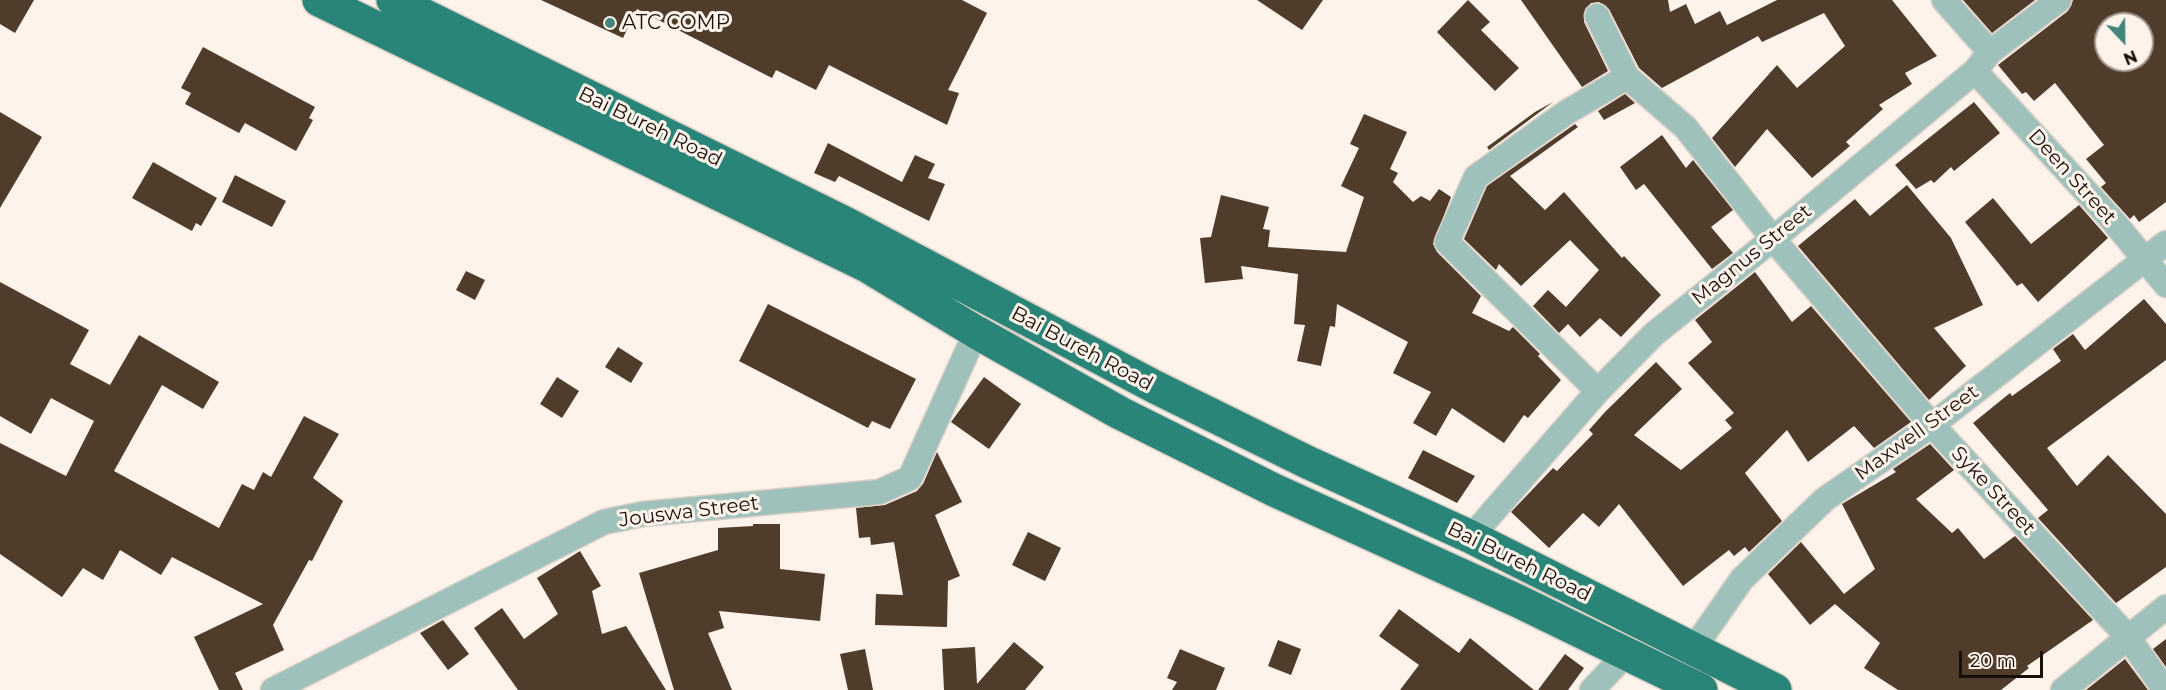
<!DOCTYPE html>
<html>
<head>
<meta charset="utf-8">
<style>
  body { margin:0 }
  #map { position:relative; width:2166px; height:690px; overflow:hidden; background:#fef3eb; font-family:Montserrat,sans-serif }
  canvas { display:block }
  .north { position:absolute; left:2094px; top:12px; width:60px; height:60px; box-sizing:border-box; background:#fef3eb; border:2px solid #a29891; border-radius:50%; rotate:158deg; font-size:16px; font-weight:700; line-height:24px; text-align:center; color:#191009 }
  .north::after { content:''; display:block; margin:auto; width:21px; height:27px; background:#43877c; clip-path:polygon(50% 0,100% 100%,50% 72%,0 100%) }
  .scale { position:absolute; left:1959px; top:651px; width:84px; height:27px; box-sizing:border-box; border:3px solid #191009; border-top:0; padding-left:8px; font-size:18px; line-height:21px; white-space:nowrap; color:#191009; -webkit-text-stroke:4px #fef3eb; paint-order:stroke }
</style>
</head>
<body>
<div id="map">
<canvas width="2166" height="690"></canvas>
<div class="north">N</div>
<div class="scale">20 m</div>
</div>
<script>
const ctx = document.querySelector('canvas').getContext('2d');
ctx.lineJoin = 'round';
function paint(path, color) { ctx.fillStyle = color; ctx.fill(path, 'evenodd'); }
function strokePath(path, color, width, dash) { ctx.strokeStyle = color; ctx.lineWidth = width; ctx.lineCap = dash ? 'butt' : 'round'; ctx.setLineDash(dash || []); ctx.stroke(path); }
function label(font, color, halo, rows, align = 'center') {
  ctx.font = font + ' Montserrat,sans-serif'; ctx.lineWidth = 6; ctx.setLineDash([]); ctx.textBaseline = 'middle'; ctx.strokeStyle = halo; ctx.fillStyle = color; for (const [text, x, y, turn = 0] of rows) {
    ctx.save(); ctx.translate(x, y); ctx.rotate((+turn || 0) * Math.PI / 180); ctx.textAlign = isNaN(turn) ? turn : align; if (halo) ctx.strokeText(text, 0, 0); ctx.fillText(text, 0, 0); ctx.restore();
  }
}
paint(new Path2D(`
  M0 0H34L15 33 0 24Z
  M541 0H962L987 13 948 90 959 93 947 125 829 65 816 90 776 70 772 78 637 9 623 38Z
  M1257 0H1323L1302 30Z
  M1468 0 1490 22 1481 30 1519 68 1495 91 1437 32Z
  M1521 0H1668L1670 12 1686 4 1695 24 1720 11 1727 25 1777 0H1892L1937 56 1905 73 1912 84 1879 105 1883 109 1846 142 1850 146 1812 178 1767 129 1735 167 1712 138 1777 65 1797 88 1845 46 1824 13 1762 42 1758 36 1662 88 1639 68 1609 9 1599 2 1591 3 1585 9 1584 22 1608 71 1582 87Z
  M1963 0H2035L1992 33Z
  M2073 0H2166V202L2139 222 2134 215 2130 219 2101 187 2106 183 2086 159 2104 145 2055 83 2034 101 2026 92 2022 94 1998 65 2068 11ZM2106 24H2142V60H2106Z
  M203 47 315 107 309 118 313 120 296 151 245 123 239 133 185 104 191 93 181 88Z
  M1625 94 1635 103 1604 120 1598 111Z
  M1553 102 1489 150 1487 147 1535 112Z
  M1974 102 2000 133 1954 171 1951 167 1934 183 1931 180 1916 189 1895 165Z
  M0 112 42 137 0 208Z
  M1364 114 1407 132 1390 169 1398 173 1393 182 1413 202 1421 196 1430 201 1439 189 1451 197 1433 244 1437 252 1481 296 1472 313 1509 331 1513 327 1540 354 1538 356 1561 380 1528 418 1524 415 1504 443 1452 408 1436 436 1413 423 1431 392 1393 373 1408 342 1337 304 1335 327 1330 326 1321 366 1297 361 1305 325 1294 324 1298 274 1241 266 1243 279 1205 283 1200 238 1211 237 1221 195 1269 207 1263 229 1270 230 1268 247 1346 252 1364 197 1341 186 1359 148 1350 144Z
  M1575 124 1578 127 1510 176 1545 210 1564 192 1622 258 1624 256 1661 295 1621 337 1600 318 1580 337 1568 324 1559 333 1533 306 1548 290 1566 307 1599 270 1570 240 1521 286 1499 264 1496 270 1464 239 1487 186Z
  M1662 135 1686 168 1693 160 1733 210 1711 227 1733 253 1712 269 1644 184 1636 190 1620 167Z
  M828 143 902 182 915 155 935 164 928 178 945 184 929 221 839 176 835 182 814 173Z
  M153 162 217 198 201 226 196 223 192 231 132 198Z
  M235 175 286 201 272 227 222 202Z
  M1907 185 1951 238 1983 305 1934 328 1966 366 1929 400 1798 246 1855 199 1870 216Z
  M1993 198 2031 244 2079 205 2108 238 2038 302 2022 283 2017 286 1965 222Z
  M466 271 485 280 475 300 456 290Z
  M1755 272 1792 322 1811 306 1911 422 1874 448 1854 426 1808 462 1787 430 1745 473 1782 521 1749 552 1745 547 1734 556 1729 550 1683 586 1619 504 1599 527 1583 513 1549 548 1511 512 1553 468 1557 471 1593 434 1589 430 1605 412 1656 362 1682 389 1634 435 1681 470 1732 428 1725 420 1734 413 1688 363 1712 342 1695 320Z
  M0 282 89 330 70 364 110 385 139 335 219 382 203 409 162 385 114 471 219 528 242 484 254 490 263 472 271 477 304 416 339 434 313 478 343 501 312 561 309 560 273 625 284 650 235 673 243 690H219L194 637 263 604 172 557 161 575 120 550 103 580 83 568 62 597 0 554V443L66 476 94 421 51 398 31 434 0 416Z
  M2144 299 2166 324V360L2047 448 2077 486 2108 455 2166 514V567L2116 603 2038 518 2048 510 1973 423 2010 393 2012 396 2061 361 2053 349 2073 334 2085 350Z
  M768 304 916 379 890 429 872 421 868 428 739 361Z
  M618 347 643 363 631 383 605 367Z
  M557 377 579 391 562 418 540 404Z
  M984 377 1021 404 989 449 951 422Z
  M1930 444 1954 470 1916 499 1952 533 1958 528 1984 559 2015 536 2093 620 2027 666 2029 668 2001 690H1898L1864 668 1880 643 1835 604 1810 625 1768 574 1801 542 1844 594 1875 569 1842 504 1896 472 1893 469Z
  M1423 450 1475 476 1457 503 1408 478Z
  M937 452 962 502 935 515 960 576 948 581 947 627 875 625 876 594 903 595 894 542 871 545 870 537 859 538 856 508 885 505 917 491 923 484Z
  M753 524H780V569L825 574 820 621 719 611 724 628 708 633 732 690H674L639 573 718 550V528L753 526Z
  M1028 532 1061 548 1045 581 1012 565Z
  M580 551 601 586 592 591 602 634 626 626 666 690H518L474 628 502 608 524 639 558 614 537 578Z
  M1399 609 1459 653 1470 638 1534 690H1400L1419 665 1379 636Z
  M443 620 469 654 448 670 420 633Z
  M2166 639V667L2153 649Z
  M1278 640 1301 649 1291 675 1268 666Z
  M1014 642 1044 667 1025 690H944L942 649 975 647 977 684Z
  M865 649 873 690H848L840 654Z
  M1180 649 1225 668 1216 690H1172L1177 682 1167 678Z
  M1565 654 1584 668 1568 690H1538Z
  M2125 659 2148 690H2086Z`), '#503c2b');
const street = new Path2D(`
  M1944 0 1990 52
  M1597 16 1627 77 1686 128 1773 239 1932 425 2127 636 2165 690
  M1975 71 2113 221 2166 285
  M1598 391 1447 242 1476 177 1567 112 1627 77
  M1471 537 1598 391 1654 334 1773 239 1975 71 1990 52 2059 0
  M1694 648 1742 579 1825 499 1932 425 2166 243
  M273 690 604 522 643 514 879 492 910 478 976 332
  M1592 690 1625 655
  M2063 690 2166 607`);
const highway = new Path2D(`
  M319 0 867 266 976 332 1120 413 1274 490 1518 601 1701 690
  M393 0 847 224 1155 387 1307 462 1471 537 1775 690`);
strokePath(street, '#d9cfc7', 27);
strokePath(highway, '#d9cfc7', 36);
strokePath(street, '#9ec2bb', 24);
strokePath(highway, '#288578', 33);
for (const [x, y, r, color] of [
  [610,23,6,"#43877c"]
]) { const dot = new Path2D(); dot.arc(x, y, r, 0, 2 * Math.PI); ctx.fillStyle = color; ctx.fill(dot); strokePath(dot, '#fef3eb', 2); }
label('20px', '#191009', '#fef3eb', [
  ["ATC COMP",622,23]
], 'left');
label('20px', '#191009', '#fef3eb', [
  ["Bai Bureh Road",650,127,26],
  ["Deen Street",2072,177,48],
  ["Magnus Street",1752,255,-39],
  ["Bai Bureh Road",1082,349,28],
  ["Maxwell Street",1917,433,-36],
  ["Syke Street",1993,491,47],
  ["Jouswa Street",689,512,-7],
  ["Bai Bureh Road",1519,562,26]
]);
</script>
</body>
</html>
